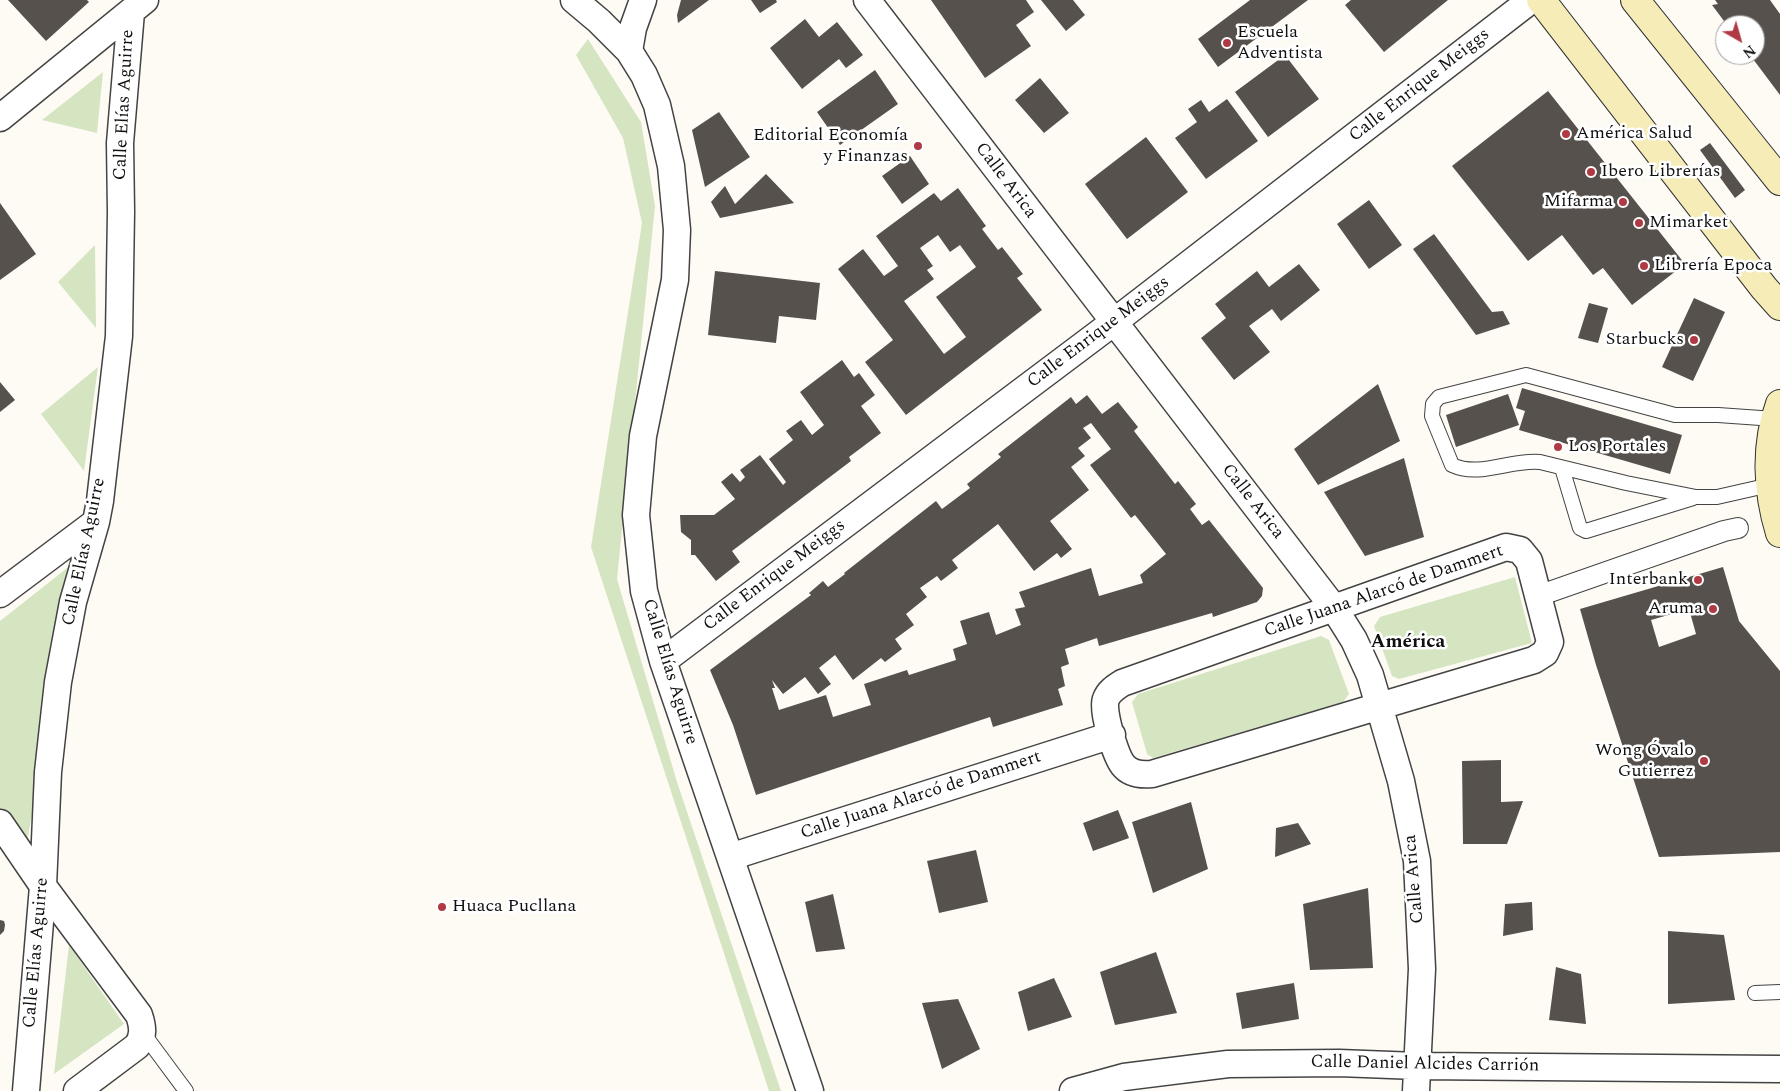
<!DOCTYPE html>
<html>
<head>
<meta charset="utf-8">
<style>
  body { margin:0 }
  #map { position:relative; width:1780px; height:1091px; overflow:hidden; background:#fefbf5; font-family:Spectral,serif }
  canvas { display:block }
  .north { position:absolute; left:1715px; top:15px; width:50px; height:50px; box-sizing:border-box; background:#fff; border:1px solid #9f9f9f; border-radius:50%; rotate:142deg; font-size:14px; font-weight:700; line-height:20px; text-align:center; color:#101010 }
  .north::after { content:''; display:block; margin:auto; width:18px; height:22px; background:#af3944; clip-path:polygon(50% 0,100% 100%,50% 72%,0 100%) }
</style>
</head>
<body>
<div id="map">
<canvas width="1780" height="1091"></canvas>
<div class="north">N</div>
</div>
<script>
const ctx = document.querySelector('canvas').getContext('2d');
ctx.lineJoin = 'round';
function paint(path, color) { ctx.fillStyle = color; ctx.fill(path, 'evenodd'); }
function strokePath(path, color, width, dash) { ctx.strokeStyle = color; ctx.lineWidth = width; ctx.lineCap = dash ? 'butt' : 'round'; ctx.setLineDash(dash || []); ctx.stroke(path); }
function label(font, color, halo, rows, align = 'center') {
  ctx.font = font + ' Spectral,serif'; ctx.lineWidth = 5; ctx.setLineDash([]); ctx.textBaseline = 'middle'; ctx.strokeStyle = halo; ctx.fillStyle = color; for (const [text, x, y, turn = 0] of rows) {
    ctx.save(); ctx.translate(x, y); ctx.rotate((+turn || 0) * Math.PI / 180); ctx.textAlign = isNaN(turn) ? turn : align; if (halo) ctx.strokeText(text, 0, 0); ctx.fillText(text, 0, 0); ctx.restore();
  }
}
paint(new Path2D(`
  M588 39 641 122 655 206 617 579 677 782 781 1091H769L591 547 642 223 623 138 576 55Z
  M103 72 97 133 42 120Z
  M95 245 96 328 58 282Z
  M98 367 84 471 41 414Z
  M76 561 25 854 0 820V621Z
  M1515 577 1532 643 1399 679 1392 676 1374 626 1380 617Z
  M1321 636 1329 640 1349 694 1343 702 1153 758 1147 754 1132 702 1138 694Z
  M69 945 124 1024 54 1074Z`), '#d5e5c2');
paint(new Path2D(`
  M8 0H87L89 2 46 41Z
  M681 0H709L678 23 677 15Z
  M751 0H776L777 2 760 13Z
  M931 0H1026L1034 12 1016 25 1031 46 985 78Z
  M1041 0H1073L1085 15 1066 31Z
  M1250 0H1308L1218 67 1198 39Z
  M1351 0H1448L1384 52 1345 5Z
  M1715 0H1770L1780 14V95L1750 55H1755V25H1727L1712 5 1718 4Z
  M805 19 819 37 837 22 863 55 846 68 839 59 802 89 770 48Z
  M1285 55 1319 99 1268 137 1235 92Z
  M875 70 898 104 840 145 817 112Z
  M1040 78 1069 113 1044 133 1015 100Z
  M1548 91 1685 264 1632 305 1603 268 1593 275 1562 235 1528 261 1452 166Z
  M1227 99 1258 141 1206 179 1175 138 1197 122 1188 109 1201 100 1209 112Z
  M719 112 750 157 705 187 692 130Z
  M1146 137 1188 192 1127 239 1085 184Z
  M1710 143 1745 190 1735 198 1700 150Z
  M910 156 929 184 902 204 882 176Z
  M766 174 794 203 720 218 711 202 725 186 735 204Z
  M958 188 986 226 982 229 998 250 1002 247 1023 274 1017 278 1042 310 906 415 865 362 893 340 838 269 863 249 884 276 898 266 876 236 934 193 941 201ZM938 235 950 252 960 245 976 267 936 297 966 337 944 354 904 301 934 279 927 270 933 266 920 248Z
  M1369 200 1402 245 1369 269 1337 224Z
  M0 203 36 254 0 280Z
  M1434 234 1492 312 1503 311 1510 324 1476 335 1413 249Z
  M1299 264 1320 290 1281 321 1272 309 1249 326 1270 352 1234 380 1201 338 1226 318 1215 304 1257 271 1269 287Z
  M715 271 820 283 816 320 779 316 776 343 708 335Z
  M1694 298 1725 312 1693 381 1662 367Z
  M1589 303 1608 308 1598 343 1578 338Z
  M842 360 854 377 859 373 875 395 861 406 881 433 849 457 851 461 732 551 740 562 716 581 695 555H691V540L681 532 680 515H714L735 499 721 482 732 473 740 482 745 477 740 470 760 455 783 485 786 482 769 459 793 440 786 431 801 420 812 435 824 425 800 392Z
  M0 382 15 400 0 412Z
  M1378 384 1400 441 1318 485 1294 449Z
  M1522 388 1682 435 1670 474 1519 430 1525 411 1516 408Z
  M1508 394 1519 425 1456 447 1446 415Z
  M1087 395 1102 414 1118 402 1138 427 1134 431 1175 484 1178 481 1196 504 1190 509 1202 525 1209 520 1263 588 1262 596 1257 602 1213 617 1212 613 1099 646 1097 638 1065 649 1069 664 1061 667 1065 686 1058 689 1063 705 993 727 990 717 756 795 733 725 710 670 811 595 809 593 823 581 828 587 845 574 844 573 936 501 942 509 970 488 967 484 1001 457 998 454 1071 397 1076 404ZM1091 423 1111 449 1090 465 1131 518 1135 515 1166 554 1140 575 1143 583 1099 596 1091 568 1019 592 1025 607 1015 609 1021 625 996 635 989 612 960 621 967 644 953 649 956 660 909 675 907 670 864 684 871 705 833 717 826 695 779 710 772 688H775L772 680 783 694 805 677 818 694 831 684 819 668 835 655 853 680 881 658 885 662 902 649 895 639 914 625 906 614 927 597 920 588 937 576 941 581 958 568 952 560 998 524 1034 571 1057 553 1061 558 1072 549 1050 521 1089 490 1071 467 1085 456 1078 448 1091 438 1083 428Z
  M1404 458 1424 537 1365 556 1324 492Z
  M1723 567 1739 621 1780 671V852L1659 857 1596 665 1580 609ZM1689 609 1696 634 1659 647 1651 620Z
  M1501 760V802L1523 801 1507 844H1463L1462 761Z
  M1191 802 1208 869 1153 893 1132 822Z
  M1118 810 1129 838 1093 851 1083 823Z
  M1298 823 1311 844 1275 857 1276 828Z
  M976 850 988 902 939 913 927 861Z
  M1368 888 1373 968 1310 970 1303 904Z
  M833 894 845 949 816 952 805 902Z
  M1532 902 1533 930 1503 936 1505 904Z
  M0 920 4 921 5 925 4 931 0 935Z
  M1668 931 1724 935 1735 1000 1668 1004Z
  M1156 952 1177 1013 1115 1025 1100 972Z
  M1556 967 1581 974 1586 1024 1549 1020Z
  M1054 978 1072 1017 1028 1031 1018 992Z
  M1294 983 1299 1019 1242 1029 1236 993Z
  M958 999 980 1049 942 1069 922 1003Z`), '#57514e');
const service = new Path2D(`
  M1562 468 1580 528 1586 531 1693 498
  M1770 485 1717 497H1696L1626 483 1540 462C1511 459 1480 478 1452 465L1432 416 1433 404 1439 397 1526 375 1675 415H1718L1775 419
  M1755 993 1780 992
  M143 1033 186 1091`);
const pedestrian = new Path2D(`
  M1538 596 1724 531 1738 528`);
const minor = new Path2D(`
  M574 0 599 21 629 51 644 75 657 105 671 166 677 230 675 280 643 436 636 515 644 591 663 661 810 1091
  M867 0 1334 608 1354 640 1370 675 1401 781 1417 861 1422 969 1416 1091
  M629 51 633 28 643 0
  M0 118 145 0
  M1506 547 1520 550 1529 561 1550 642 1545 653 1534 660 1152 774C1141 775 1130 774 1123 765 1116 756 1101 710 1106 699 1109 691 1116 687 1122 683Z
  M0 594 96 522
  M663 661 1114 322 1531 0
  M0 823 43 886 139 1015C143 1027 144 1036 137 1046L77 1091
  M730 857 1112 735
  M26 1091 43 886 48 772 58 682 73 602 96 522 100 501 119 336 121 212 120 143 131 12
  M1073 1091 1124 1077 1228 1064 1339 1063 1417 1066 1780 1069`);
const secondary = new Path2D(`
  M1541 0 1764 288 1780 306
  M1635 0 1780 181
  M1780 404C1765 445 1767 491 1780 533`);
strokePath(service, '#434343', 16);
strokePath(pedestrian, '#434343', 22);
strokePath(minor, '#434343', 29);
strokePath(secondary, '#323232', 30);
strokePath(service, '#fff', 14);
strokePath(pedestrian, '#fff', 20);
strokePath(minor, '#fff', 26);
strokePath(secondary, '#f5ecb8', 28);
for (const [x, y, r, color] of [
  [1227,43,5,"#af3944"],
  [1566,134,5,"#af3944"],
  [918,146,5,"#af3944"],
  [1591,172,5,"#af3944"],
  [1623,202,5,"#af3944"],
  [1639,223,5,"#af3944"],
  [1644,266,5,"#af3944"],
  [1694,340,5,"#af3944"],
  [1558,447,5,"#af3944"],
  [1698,580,5,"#af3944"],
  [1713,609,5,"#af3944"],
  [1704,761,5,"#af3944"],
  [442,907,5,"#af3944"]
]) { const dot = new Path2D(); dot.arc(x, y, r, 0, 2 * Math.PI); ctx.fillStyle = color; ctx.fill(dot); strokePath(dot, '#fff', 2); }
label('18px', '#101010', '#fff', [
  ["Escuela",1237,33],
  ["Adventista",1237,54],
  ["América Salud",1576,134],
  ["Editorial Economía",908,136,"right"],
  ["y Finanzas",908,157,"right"],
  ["Ibero Librerías",1601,172],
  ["Mifarma",1613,202,"right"],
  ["Mimarket",1649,223],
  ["Librería Epoca",1654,266],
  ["Starbucks",1684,340,"right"],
  ["Los Portales",1568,447],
  ["Interbank",1688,580,"right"],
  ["Aruma",1703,609,"right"],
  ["Wong Óvalo",1694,751,"right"],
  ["Gutierrez",1694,772,"right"],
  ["Huaca Pucllana",452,907]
], 'left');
label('18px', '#101010', '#fff', [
  ["Calle Enrique Meiggs",1420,86,-38],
  ["Calle Elías Aguirre",125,105,-87],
  ["Calle Arica",1005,181,53],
  ["Calle Enrique Meiggs",1099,333,-37],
  ["Calle Arica",1252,502,52],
  ["Calle Elías Aguirre",85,552,-78],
  ["Calle Enrique Meiggs",775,576,-37],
  ["Calle Juana Alarcó de Dammert",1384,592,-19],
  ["Calle Elías Aguirre",669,672,73],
  ["Calle Juana Alarcó de Dammert",921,796,-18],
  ["Calle Arica",1415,879,-95],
  ["Calle Elías Aguirre",37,953,-85],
  ["Calle Daniel Alcides Carrión",1425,1065,1]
]);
label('bold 19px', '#101010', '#fff', [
  ["América",1408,643]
]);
</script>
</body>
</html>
